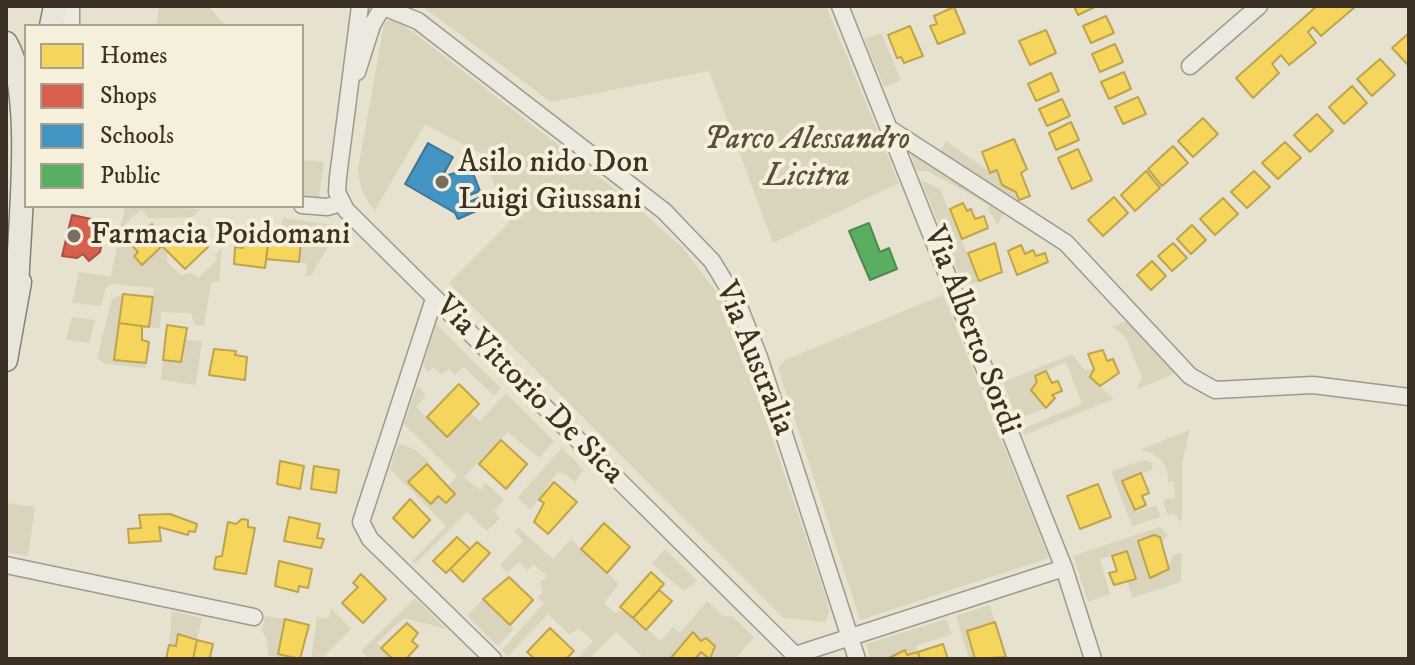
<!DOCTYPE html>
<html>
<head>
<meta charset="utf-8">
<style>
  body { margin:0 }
  #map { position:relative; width:1415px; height:665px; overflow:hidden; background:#e7e2d0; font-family:"IM FELL DW Pica",serif }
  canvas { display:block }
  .frame { position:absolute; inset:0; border:8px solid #3d3025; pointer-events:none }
  .legend { position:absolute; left:24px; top:24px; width:280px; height:184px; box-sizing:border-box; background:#f5efdb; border:2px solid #aba392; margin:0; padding:10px 14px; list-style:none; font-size:24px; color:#3d3025 }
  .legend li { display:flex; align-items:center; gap:16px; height:40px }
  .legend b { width:40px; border:2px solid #aba392 }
</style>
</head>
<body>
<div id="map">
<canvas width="1415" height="665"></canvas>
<div class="frame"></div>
<ul class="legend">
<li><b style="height:22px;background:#f6d55c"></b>Homes</li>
<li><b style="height:22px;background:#d6604d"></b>Shops</li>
<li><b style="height:22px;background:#4393c3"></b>Schools</li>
<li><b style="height:22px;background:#5aae61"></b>Public</li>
</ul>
</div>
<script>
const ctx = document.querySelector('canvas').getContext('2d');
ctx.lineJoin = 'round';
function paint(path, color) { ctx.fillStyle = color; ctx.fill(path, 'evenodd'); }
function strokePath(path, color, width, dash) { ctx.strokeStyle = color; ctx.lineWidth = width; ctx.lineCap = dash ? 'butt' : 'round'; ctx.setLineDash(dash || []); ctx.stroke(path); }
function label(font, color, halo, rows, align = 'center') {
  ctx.font = font + ' "IM FELL DW Pica",serif'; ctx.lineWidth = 8; ctx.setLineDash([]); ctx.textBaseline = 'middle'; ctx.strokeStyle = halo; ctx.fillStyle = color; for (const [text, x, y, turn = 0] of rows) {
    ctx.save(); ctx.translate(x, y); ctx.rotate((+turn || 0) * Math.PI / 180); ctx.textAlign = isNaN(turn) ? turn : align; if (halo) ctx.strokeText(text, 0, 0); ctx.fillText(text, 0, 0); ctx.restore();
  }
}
paint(new Path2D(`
  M159 6H208L226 26H156Z
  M422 6H826L899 183 773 243 709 71 551 102Z
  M390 20 399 21 630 201 683 248 720 297 733 323 827 600 829 611 826 622 783 618 449 283 509 223 482 154 425 124 375 210C363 198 359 185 358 169L384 24Z
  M881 33 901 80 884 87 864 39Z
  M946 141 990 172 997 170 1002 185 1016 192 1017 206 940 152Z
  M909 150 1005 210 998 225 988 209 989 205 928 171H917Z
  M302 160 324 162 319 197 302 195Z
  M921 180 940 189 979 281 964 287Z
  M125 206 201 209 192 217 149 218 141 210 125 224 127 229 122 234 138 252 134 257 142 265 162 246 167 251V262L181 275 193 273 198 278 218 259 214 255 222 248 219 282 211 283 204 326 195 325 191 313 161 312 160 328 149 327 154 288 112 284 106 288 101 306 72 303 79 272 111 276Z
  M283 218 340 226 311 276H306L307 264 299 262 302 231 281 227Z
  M123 294 114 360 146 363 145 368 105 364 97 358 112 299Z
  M943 295 1049 558 860 620 778 368 785 360Z
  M72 317 95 320 89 343 66 340Z
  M1128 321 1176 373 1136 390 1142 377 1125 336 1112 327Z
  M436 324 501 388 494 396 464 367 455 375 449 369 442 375 433 367 429 372 423 366Z
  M185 340 202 341 196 385 161 380 163 360 181 362Z
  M1072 354 1085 370 1094 369 1090 377 1114 399 1024 435 1022 429 1082 404 1066 362 1035 376 1037 382 1031 390 1046 408 1017 419 1003 382Z
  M417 386 426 395 416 407 447 437 470 413 480 421 506 393 554 441 539 458 508 432 464 477 480 490 486 483 504 500 494 511 500 518 487 531 467 512 415 564 412 561 446 526 390 469 398 443 416 450 429 462 408 482 431 504 438 496 446 503 455 494 448 486 457 476 404 424Z
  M1190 430 1182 463V523L1173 513 1168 515 1163 503 1166 498 1175 499 1174 482H1168C1169 463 1157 453 1139 450Z
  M562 448 584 470 575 482 564 473H557L531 510 517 498Z
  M1145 460 1152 463 1153 469 1122 481 1136 512 1156 505 1161 517 1132 526 1111 471Z
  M6 503 35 507 28 556 6 552Z
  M518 527 553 559 571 539 619 584 604 603 615 613 623 610 661 641 673 627 680 633 707 601 724 616H732L754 637 735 659H645L616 632 589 659H577L593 641 578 628 570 635 548 614 508 656 502 650 544 603 537 597 543 592 540 582 547 576 534 565 527 570 519 562 507 573 500 565 523 541 515 532Z
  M1160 527 1168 535 1162 542 1159 537 1150 577 1165 573 1174 554 1182 553 1181 582 1132 598 1127 581 1136 578 1127 552 1100 559 1110 594 1088 602 1073 556Z
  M665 549 697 581 684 591 652 564Z
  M415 598 446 629 404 618 377 643 393 659H369L361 651Z
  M483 599 514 629 498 646 467 616Z
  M990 605 995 622 967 631 975 659H969L956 616Z
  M331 608 351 629 321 659H311L317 617 328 619Z
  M172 611 202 618 197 640 178 634 176 646 169 645Z
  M265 616 285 619 278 654 297 659 268 656 267 640 262 630Z
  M946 619 952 634 916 646 918 652 907 655 905 651 887 659H870L866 644Z`), '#dbd4bc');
const homes = new Path2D(`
  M1074 6H1097L1078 15Z
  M1317 6H1356L1321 36 1313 27 1308 32 1316 43 1289 65 1281 55 1272 64 1279 73 1253 98 1236 78Z
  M954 7 965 33 938 44 930 26 937 24 934 16Z
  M1106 16 1114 33 1091 43 1083 26Z
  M910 26 923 56 904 63 901 57 897 58 888 35Z
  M1046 30 1056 53 1030 65 1019 41Z
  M1409 33V64L1408 65 1392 48Z
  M1115 44 1123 62 1100 72 1092 54Z
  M1380 59 1395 75 1372 96 1357 79Z
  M1124 72 1131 89 1109 99 1101 82Z
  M1051 73 1059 91 1036 101 1028 84Z
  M1352 86 1367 103 1344 124 1329 107Z
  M1138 97 1146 114 1123 124 1115 107Z
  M1062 99 1070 116 1047 126 1039 109Z
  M1317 114 1333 131 1310 152 1294 135Z
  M1203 118 1218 134 1193 157 1178 141Z
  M1071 122 1079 140 1056 150 1049 133Z
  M1014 139 1027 169 1021 173 1030 196 1019 200 1016 192 1002 185 997 170 990 173 982 152Z
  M1285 142 1301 158 1278 179 1262 163Z
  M1173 146 1188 163 1162 186 1148 169Z
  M1078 149 1092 180 1072 189 1058 158Z
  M1146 171 1160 188 1135 211 1121 195Z
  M1254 171 1270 187 1247 208 1231 192Z
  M1114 197 1128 213 1103 236 1088 220Z
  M1223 198 1238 214 1215 235 1200 219Z
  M963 203 967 211 971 209 975 219 984 216 988 228 962 239 950 209Z
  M152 224 158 232 154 237 162 246 142 265 134 256 138 252 131 244Z
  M1192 225 1206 240 1191 254 1177 239Z
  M245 227 264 229 263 235 269 237 265 268 234 264 235 247 243 248Z
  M281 227 302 230 299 262 266 259 269 237H280Z
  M186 228 208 247 185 269 162 246Z
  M995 243 1002 272 979 281 968 253Z
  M1173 243 1187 258 1172 271 1158 256Z
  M1021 245 1025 254 1033 250 1036 256 1045 253 1048 262 1017 275 1008 251Z
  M1152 261 1166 276 1151 290 1137 275Z
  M123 294 153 297 149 327 119 323Z
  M119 323 142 326V340L149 342 146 363 114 360Z
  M167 325 187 328 181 362 163 360Z
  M214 349 236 351 235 355 247 357 245 380 209 375Z
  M1103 350 1107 361 1113 359 1119 373 1100 386 1090 377 1094 369 1088 354Z
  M1046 371 1052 383 1058 381 1062 391 1052 395 1055 398 1046 408 1031 390 1037 382 1035 376Z
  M459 384 479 404 447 437 427 417Z
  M501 440 527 464 506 489 479 464Z
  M280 461 304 466 300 489 277 484Z
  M427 464 455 494 446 503 438 496 431 504 408 482Z
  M314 466 339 470 336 493 311 489Z
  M1141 473 1149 493 1142 496 1146 505 1135 510 1122 481Z
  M554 482 577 502 548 534 534 522 544 503 539 500Z
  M1098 484 1111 517 1080 529 1067 496Z
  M410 499 430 520 413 538 393 518Z
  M170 514 197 524 195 532 189 531 188 535 159 527 161 541 129 543 128 529 141 528 139 515Z
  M289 517 320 524 317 538 324 539 321 548 284 541Z
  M242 519 248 520V527L255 528 246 574 214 569 216 557 222 556 228 522 236 524Z
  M604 523 630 547 607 573 581 549Z
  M1154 535 1160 537 1169 569 1150 578 1138 541Z
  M457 537 470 549 446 573 433 561Z
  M477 542 490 553 463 582 450 569Z
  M1127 551 1136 579 1114 585 1109 573 1117 571 1112 556Z
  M279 561 312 569 308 588 299 586 298 592 275 586Z
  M651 572 664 584 633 618 620 607Z
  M361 574 386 599 363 623 342 603 358 587 353 583Z
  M509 577 533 600 510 625 483 599Z
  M659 590 672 601 646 630 633 618Z
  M285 619 309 625 300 659 278 654Z
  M995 622 1006 657 975 659 967 631Z
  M407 623 418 633 412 641 418 646 406 659H393L381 648Z
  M550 628 574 651 566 659H535L527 652Z
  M693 632 701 641 706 638 715 646 710 659 701 652 695 659H670Z
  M178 634 197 640 193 659H166L169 645 176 646Z
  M197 640 213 644 210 657 216 659H193Z
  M943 644 948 659H920L918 652Z
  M905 650 907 655 918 652 920 659H887Z`);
paint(homes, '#f6d55c');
strokePath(homes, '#bea44c', 2);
const shops = new Path2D(`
  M72 215 106 222 100 252 89 261 83 254 77 258 62 256Z`);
paint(shops, '#d6604d');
strokePath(shops, '#a85241', 2);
const schools = new Path2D(`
  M428 143 453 157 442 177 471 168 480 191 467 196 469 202 481 197 485 207 458 219 455 213 405 184Z`);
paint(schools, '#4393c3');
strokePath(schools, '#417594', 2);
const public = new Path2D(`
  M869 223 880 252 889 248 897 269 870 280 849 231Z`);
paint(public, '#5aae61');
strokePath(public, '#51884f', 2);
const minor = new Path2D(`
  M71 6V26
  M360 6 338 177 337 192 346 210 799 659
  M840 6 1064 568 1093 659
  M384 7 418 21 545 119 664 211 712 261 738 304 759 357 857 659
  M1190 66 1259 6
  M357 72 372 25 382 8
  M890 129 1066 243 1190 376 1215 390 1313 385 1409 397
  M302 205 327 207 341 203
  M434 299 361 522 370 539 493 659
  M6 565 254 617
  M795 655 1064 568`);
const major = new Path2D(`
  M51 26 55 6
  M6 43C36 92 18 231 17 294
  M6 360 20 282`);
strokePath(minor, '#9d998d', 19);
strokePath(major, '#858176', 25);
strokePath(minor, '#ece9e0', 16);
strokePath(major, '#e9e5db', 22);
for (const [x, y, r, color] of [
  [442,182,8,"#786e61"],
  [74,236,8,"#786e61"]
]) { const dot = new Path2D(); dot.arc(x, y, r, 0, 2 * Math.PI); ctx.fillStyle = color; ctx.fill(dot); strokePath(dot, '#f5efdb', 3); }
label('italic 32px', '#5b4e40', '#f5efdb', [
  ["Parco Alessandro",807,141],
  ["Licitra",807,178]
]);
label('32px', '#3d3025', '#f5efdb', [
  ["Asilo nido Don",458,164],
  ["Luigi Giussani",458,201],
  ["Farmacia Poidomani",90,236]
], 'left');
label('32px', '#3d3025', '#f5efdb', [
  ["Via Alberto Sordi",970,331,69],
  ["Via Australia",753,359,68],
  ["Via Vittorio De Sica",528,391,45]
]);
</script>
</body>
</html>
